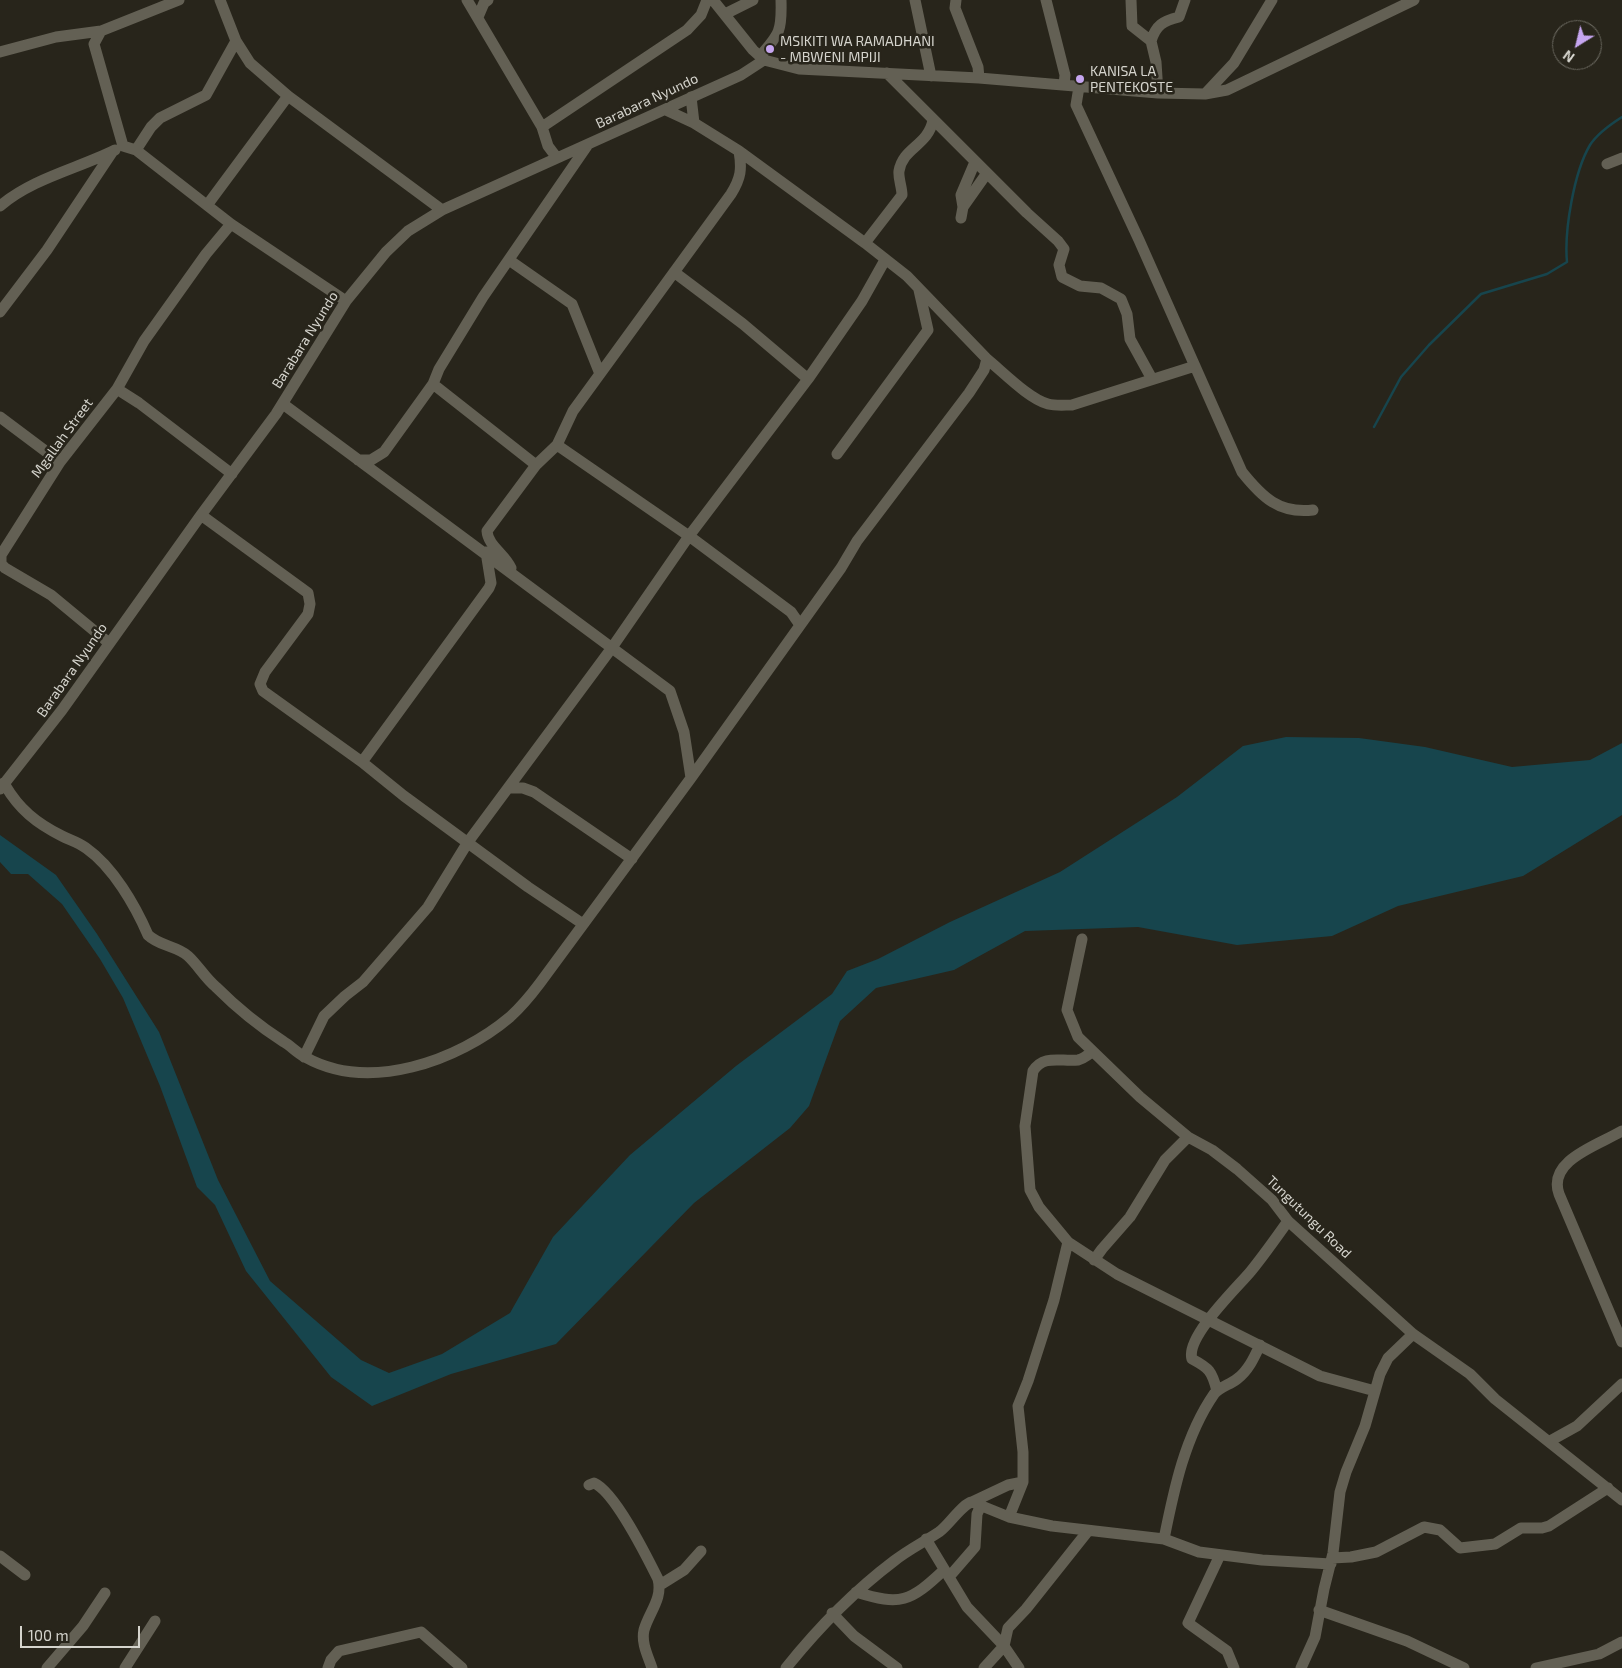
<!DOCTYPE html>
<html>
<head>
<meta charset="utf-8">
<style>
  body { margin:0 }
  #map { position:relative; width:1622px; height:1668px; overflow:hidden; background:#28251b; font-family:"Exo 2",sans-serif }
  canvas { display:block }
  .north { position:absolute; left:1552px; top:20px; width:50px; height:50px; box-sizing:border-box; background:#28251b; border:1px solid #6d6b62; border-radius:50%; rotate:216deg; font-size:14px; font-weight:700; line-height:20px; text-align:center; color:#d5d4cd }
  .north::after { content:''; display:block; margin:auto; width:18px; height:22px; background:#c6a6f0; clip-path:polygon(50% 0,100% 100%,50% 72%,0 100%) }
  .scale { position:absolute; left:20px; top:1626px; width:120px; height:22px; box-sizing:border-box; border:2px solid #d5d4cd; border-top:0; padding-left:6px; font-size:15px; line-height:18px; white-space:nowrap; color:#d5d4cd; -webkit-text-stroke:4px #28251b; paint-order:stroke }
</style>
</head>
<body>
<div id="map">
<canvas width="1622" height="1668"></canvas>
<div class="north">N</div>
<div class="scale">100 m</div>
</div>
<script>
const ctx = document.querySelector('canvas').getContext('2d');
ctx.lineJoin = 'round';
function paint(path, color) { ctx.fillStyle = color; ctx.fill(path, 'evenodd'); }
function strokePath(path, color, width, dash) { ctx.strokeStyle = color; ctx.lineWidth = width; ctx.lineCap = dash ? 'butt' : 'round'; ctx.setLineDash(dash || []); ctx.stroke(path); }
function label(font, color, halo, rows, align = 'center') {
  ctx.font = font + ' "Exo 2",sans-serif'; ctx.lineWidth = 5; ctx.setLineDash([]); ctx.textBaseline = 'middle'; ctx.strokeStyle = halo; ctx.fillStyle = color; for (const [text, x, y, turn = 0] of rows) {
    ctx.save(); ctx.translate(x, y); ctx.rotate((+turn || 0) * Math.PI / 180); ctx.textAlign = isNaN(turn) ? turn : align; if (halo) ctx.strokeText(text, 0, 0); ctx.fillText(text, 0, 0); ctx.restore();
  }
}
paint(new Path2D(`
  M1286 737 1359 738 1425 747 1512 767 1590 760 1622 743V815L1523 876 1398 906 1332 936 1237 945 1138 927 1025 931 954 970 876 988 840 1021 809 1106 790 1128 694 1203 556 1344 451 1374 372 1406 331 1377 246 1271 215 1205 197 1187 160 1086 123 998 100 959 62 904 28 874H11L0 862V835L56 875 97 934 159 1032 218 1180 270 1281 361 1360 389 1373 442 1354 510 1313 553 1237 630 1155 736 1066 832 994 847 971 878 959 950 922 1060 872 1177 797 1243 746Z`), '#17454d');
strokePath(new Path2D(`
  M1374 427 1401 377 1429 345 1481 294 1547 274 1567 262C1564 231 1574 172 1590 145 1597 134 1611 124 1622 117`), '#17454d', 2.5);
strokePath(new Path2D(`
  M220 0 236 41 250 63 288 96 442 210
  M467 0 542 127 548 146 557 158
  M713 0 753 50 764 60 799 69 979 78 1158 93 1205 94 1227 90 1414 0
  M915 0 931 76
  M956 0 955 8 978 67 979 78
  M1046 0 1065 75 1064 85
  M1131 0 1132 26 1151 41 1156 62 1158 93
  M725 14 753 0
  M478 17 484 3 488 0
  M101 31 94 44 123 146 136 150 231 224 346 301
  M1151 41C1156 25 1163 21 1179 17L1185 0
  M0 52 56 37 101 31 179 0
  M760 56C780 34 782 30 781 0
  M887 73 1027 213 1058 241 1064 249 1059 265 1062 277 1080 286 1101 288 1121 299 1127 314 1130 339 1152 379
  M1079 87 1076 105 1139 240 1242 472C1262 497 1279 514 1313 510
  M1205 94 1234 63 1272 0
  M691 97 694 123
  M542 127 687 30 701 15 707 0
  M136 150 151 127 160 118 206 95 236 41
  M1607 164 1622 158
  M208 204 288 96
  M0 206C33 178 77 169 115 150
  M963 207 961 195 975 162
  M961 218 963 207 987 173
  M865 243 902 195C902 187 898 178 899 171 903 147 928 146 933 120
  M509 260 572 304 600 374
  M674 272 743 324 808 379
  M0 312 47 250 113 151
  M987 359C1003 372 1029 399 1048 404 1056 406 1064 405 1072 405L1195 366
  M433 384 536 465
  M117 389 139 403 232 474
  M283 404 670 691 684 732 691 778
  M0 417 60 462
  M557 445 689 536 791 612 800 625
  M837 454 928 330 919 290
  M358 460H371L384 452 433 384 439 369 483 297 587 146
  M201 515 308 593 310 604 308 614 265 672 260 684 263 691 362 762 404 796 528 887 583 924
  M511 568C505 554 488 546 487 531L536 465 557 445 573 411 731 194C741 178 742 169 739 151
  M109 643 51 595 5 568 1 564V555L60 462 117 389 144 341 206 254 231 224
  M362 762 489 588 491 583 486 552
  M0 784 5 785C19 809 36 823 62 836 70 840 78 842 86 848 113 867 135 905 148 935 159 946 177 946 188 956 198 965 205 978 216 987 237 1008 259 1026 284 1042 291 1046 297 1053 305 1057 369 1093 458 1061 510 1017 521 1007 531 995 540 983L691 778 841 568 857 541 969 393 984 370 987 359 907 276 865 243 739 151 694 123 666 110
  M510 788H523L534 792 632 859
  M0 789 62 710 201 515 276 414 346 301 386 252 408 231 442 210 741 75 764 60
  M1082 939 1067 1010 1078 1037 1140 1097 1188 1137 1212 1150 1237 1169 1272 1200 1288 1221 1413 1334 1470 1374 1495 1399 1622 1500
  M1092 1052C1088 1055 1083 1059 1078 1060 1061 1062 1044 1054 1033 1071L1025 1126 1030 1190 1039 1207 1068 1242 1117 1274 1320 1376 1375 1391
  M304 1057 324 1016 345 996 363 982 428 907 468 842 611 649 689 536 808 379 862 301 885 260
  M1622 1131C1599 1145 1547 1160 1559 1194L1622 1342
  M1094 1260 1102 1249 1130 1217 1165 1160 1188 1137
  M1217 1391C1212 1371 1209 1368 1192 1359 1185 1337 1238 1287 1251 1271 1264 1255 1276 1238 1288 1221
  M1550 1441 1577 1426 1622 1384
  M589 1485 594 1483C615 1492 647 1557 658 1579 663 1599 649 1612 644 1630 641 1643 648 1656 652 1668
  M972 1502 1008 1485 1023 1482
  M1009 1517 1023 1482V1452L1018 1406 1028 1381 1054 1300 1068 1242
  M926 1539 967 1607 1004 1646 984 1668
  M1164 1539C1174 1489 1185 1436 1214 1394 1220 1387 1229 1385 1237 1379 1248 1371 1254 1358 1260 1345
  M1220 1555 1188 1623 1227 1651 1234 1668
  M0 1556 25 1575
  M1332 1558 1351 1557 1376 1552 1424 1527 1440 1530 1460 1548 1495 1544 1521 1528H1542L1549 1526 1608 1488
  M949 1577 975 1547 977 1514 981 1505
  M660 1585 684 1570 701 1551
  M856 1592C901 1606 910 1602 944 1570
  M1319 1610 1407 1641 1464 1668
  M832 1613 854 1636 897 1668
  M47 1668 83 1626 105 1593
  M125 1668 155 1621
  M328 1668 331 1660 339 1651 421 1632 462 1668
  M786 1668C818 1628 853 1592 894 1561 908 1550 924 1542 939 1532 949 1525 962 1504 972 1502L1009 1517 1052 1526 1164 1539 1199 1552 1262 1560 1331 1564
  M1019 1668 1004 1646 1008 1628 1026 1609 1088 1531
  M1301 1668 1315 1637 1324 1589 1333 1553 1340 1492 1346 1472 1365 1426 1380 1374 1388 1358 1413 1334
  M1536 1668 1599 1654 1622 1642`), '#636054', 11);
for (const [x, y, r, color] of [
  [770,49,5,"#c6a6f0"],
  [1080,79,5,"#c6a6f0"]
]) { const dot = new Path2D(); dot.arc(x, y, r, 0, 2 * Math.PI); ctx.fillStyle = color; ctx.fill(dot); strokePath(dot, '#28251b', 2); }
label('14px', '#d5d4cd', '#28251b', [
  ["MSIKITI WA RAMADHANI",780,41],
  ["- MBWENI MPIJI",780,57],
  ["KANISA LA",1090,71],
  ["PENTEKOSTE",1090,87]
], 'left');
label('14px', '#d5d4cd', '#28251b', [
  ["Barabara Nyundo",647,101,-25],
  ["Barabara Nyundo",305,340,-58],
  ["Mgallah Street",62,438,-54],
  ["Barabara Nyundo",72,670,-55],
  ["Tungutungu Road",1309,1217,44]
]);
</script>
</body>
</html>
